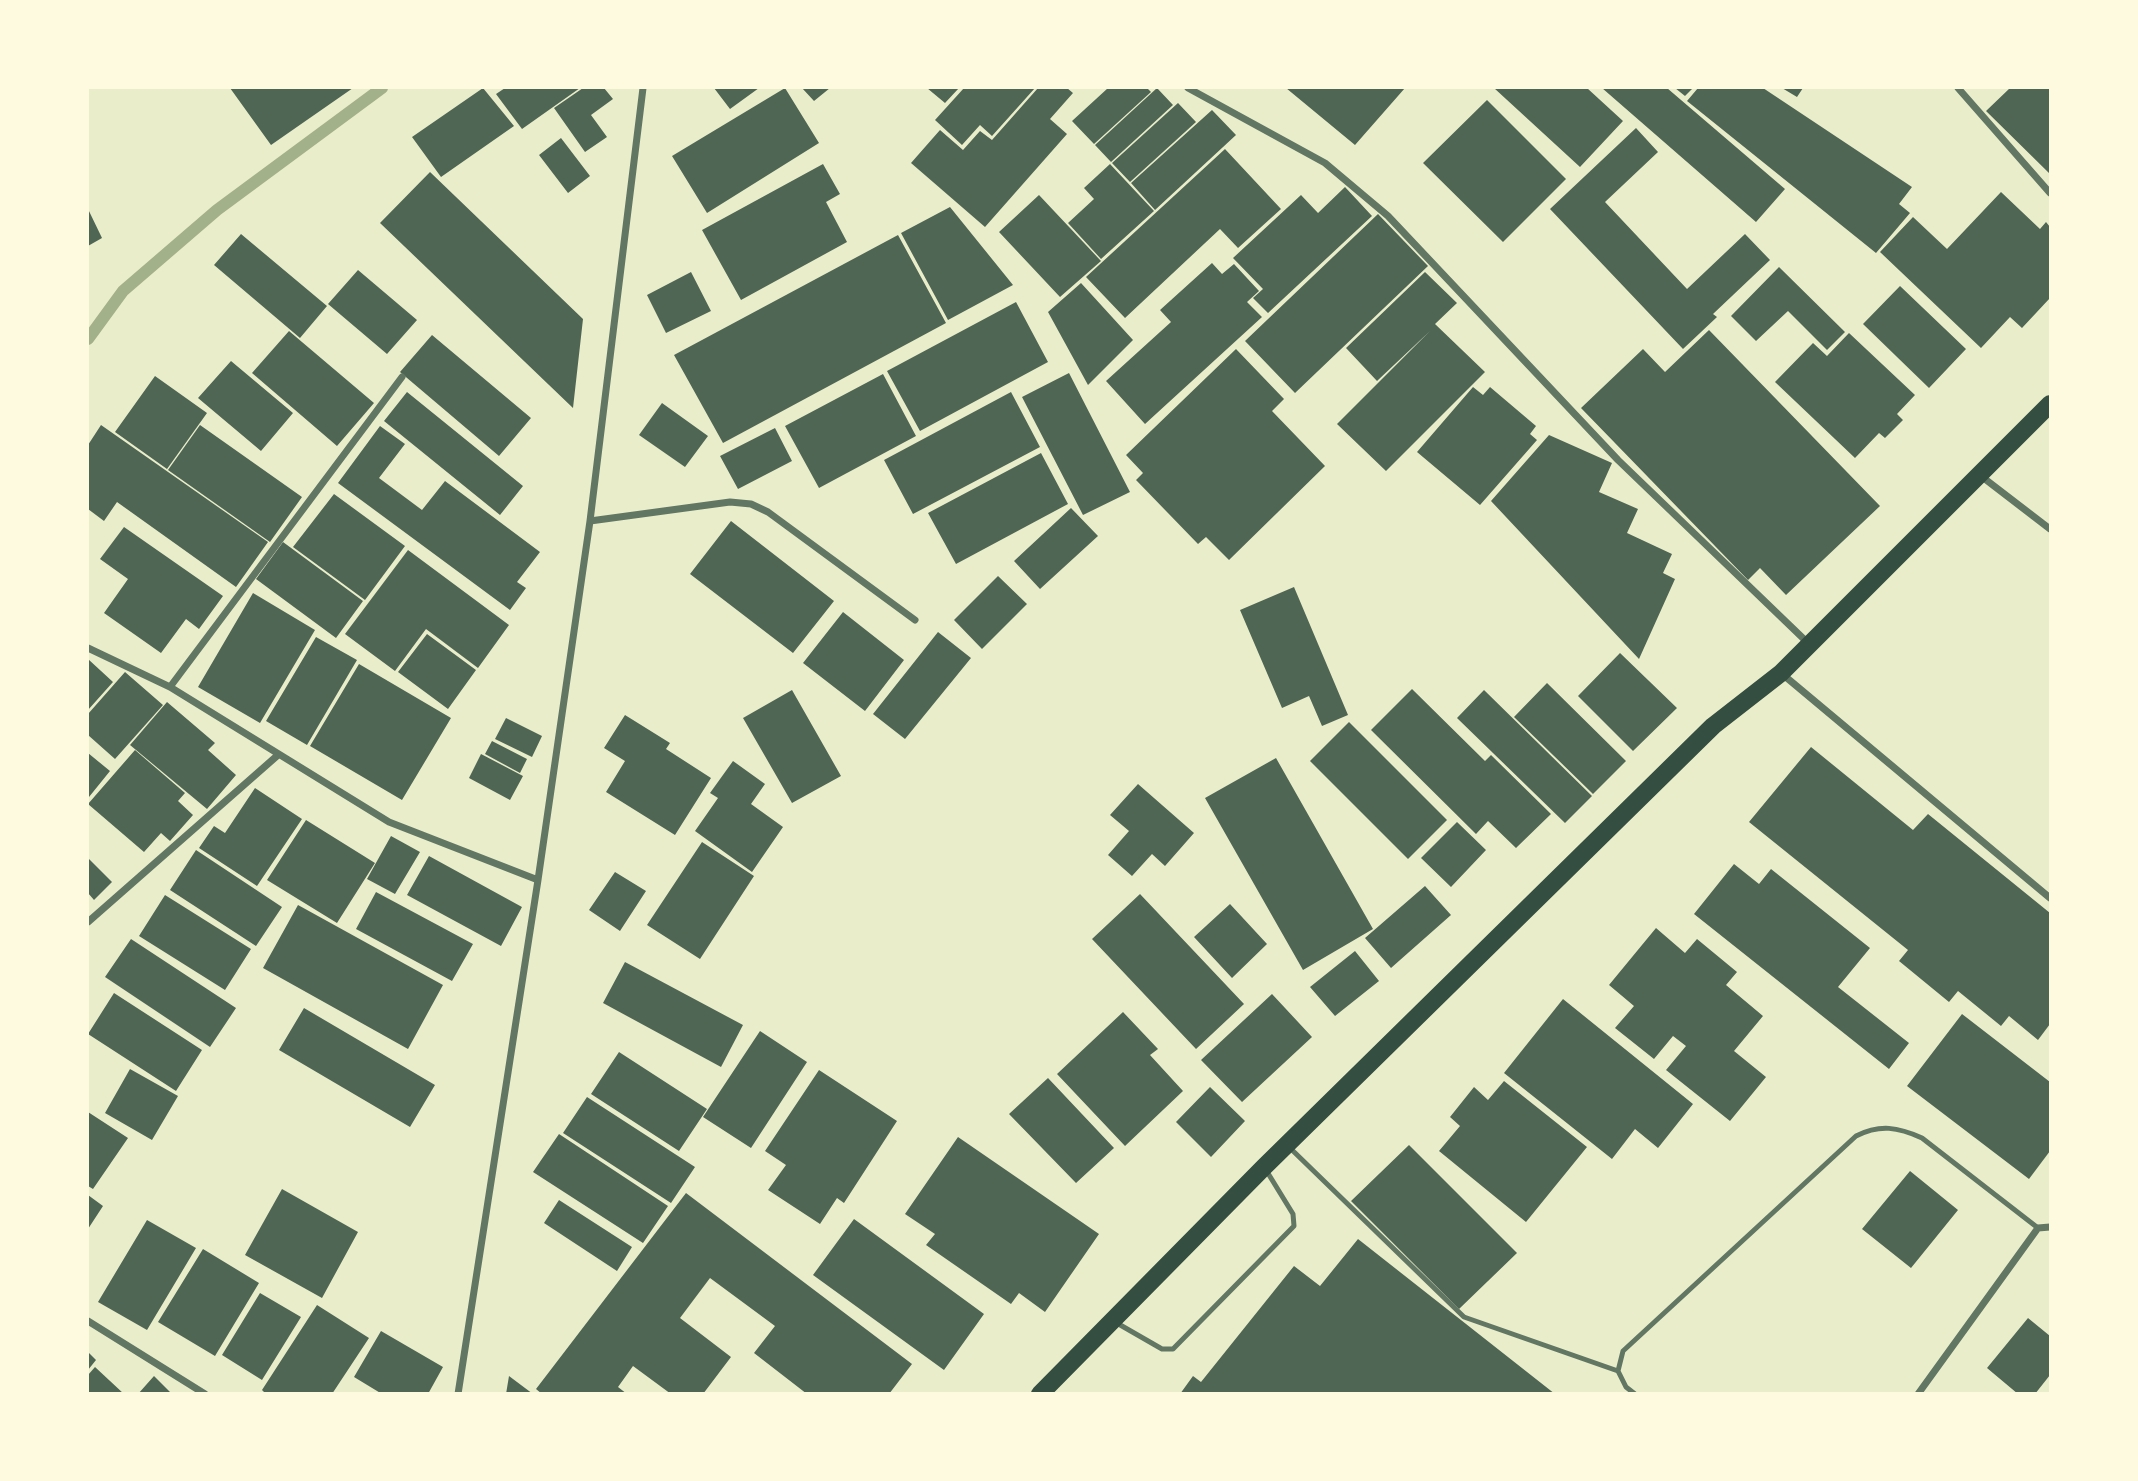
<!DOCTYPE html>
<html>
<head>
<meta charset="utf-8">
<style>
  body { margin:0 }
  #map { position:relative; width:2138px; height:1481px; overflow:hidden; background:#e9edc9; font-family:"Space Grotesk",sans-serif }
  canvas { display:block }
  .frame { position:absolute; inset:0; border:89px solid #fefae0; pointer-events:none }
</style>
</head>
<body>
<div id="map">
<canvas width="2138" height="1481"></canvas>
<div class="frame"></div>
</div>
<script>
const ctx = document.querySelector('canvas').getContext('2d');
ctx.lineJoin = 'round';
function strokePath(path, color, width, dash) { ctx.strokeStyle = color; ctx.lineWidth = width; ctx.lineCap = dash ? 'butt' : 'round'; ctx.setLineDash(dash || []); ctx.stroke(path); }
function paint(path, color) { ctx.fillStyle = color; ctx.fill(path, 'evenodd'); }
strokePath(new Path2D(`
  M88 339 123 291 217 210 382 88`), '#a3b18a', 12);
paint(new Path2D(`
  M230 88H353L271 145Z
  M483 88 514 126 441 177 412 137Z
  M505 88H580L522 129 496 94Z
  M583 88H604L613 99 591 115 607 137 585 152 554 108Z
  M714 88H759L730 109Z
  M785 88 819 143 707 213 672 156Z
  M802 88H830L814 101Z
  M927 88H959L945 103Z
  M964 88H1035L992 136 980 125 962 145 935 120Z
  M1038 88H1067L1073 93 1050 119 1067 134 985 227 911 163 940 130 963 150 980 131 992 140Z
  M1108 88H1147L1151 92 1094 144 1072 121Z
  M1157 88 1173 105 1111 162 1095 145Z
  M1286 88H1405L1355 145Z
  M1494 88H1587L1623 121 1580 167Z
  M1602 88H1667L1785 189 1756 222Z
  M1675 88H1693L1685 96Z
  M1698 88H1763L1912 187 1899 204 1910 213 1876 253 1687 101Z
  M1782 88H1803L1797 97Z
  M2010 88H2050V174L1986 111Z
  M1487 100 1566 179 1503 242 1423 163Z
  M1178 103 1196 122 1130 182 1112 163Z
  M1212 110 1236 135 1155 210 1131 183Z
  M1636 128 1658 152 1605 202 1687 289 1745 234 1770 260 1713 314 1717 317 1683 349 1550 209Z
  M561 138 590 176 568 193 539 155Z
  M1225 149 1281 209 1238 248 1220 229 1125 318 1086 277Z
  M823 164 840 194 826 202 847 242 741 300 702 230Z
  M1110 164 1154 211 1101 259 1068 223 1094 199 1084 188Z
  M430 172 583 319 573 408 380 223Z
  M1345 187 1372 216 1268 313 1253 298 1263 289 1233 258 1301 195 1318 213Z
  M2001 192 2040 229 2046 222 2050 227V298L2022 328 2010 317 1981 348 1880 252 1913 217 1947 249Z
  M1039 195 1101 261 1060 297 999 232Z
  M950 207 1013 285 948 320 901 233Z
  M88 209 102 238 88 246Z
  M1378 214 1428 266 1295 393 1245 341Z
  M241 234 327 306 300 338 214 265Z
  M898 235 946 323 723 443 674 355Z
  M1212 263 1222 274 1234 264 1259 291 1247 302 1262 317 1145 424 1106 381 1171 322 1160 310Z
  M1779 267 1845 332 1827 350 1788 311 1756 341 1731 316Z
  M358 270 417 320 387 354 328 304Z
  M691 272 711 311 666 333 647 295Z
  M1425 272 1457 303 1435 324 1485 372 1386 471 1337 424 1430 331 1377 381 1346 348Z
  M1081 283 1133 340 1088 385 1048 312Z
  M1900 286 1966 349 1929 388 1863 324Z
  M1016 302 1048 362 920 431 887 371Z
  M1709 330 1880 506 1786 595 1760 568 1748 580 1581 408 1643 349 1665 372Z
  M289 331 374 403 337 446 252 373Z
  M1849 333 1915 395 1897 414 1903 420 1885 438 1879 433 1855 458 1775 382 1813 343 1827 356Z
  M432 335 531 418 499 456 400 372Z
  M1236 349 1284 399 1272 411 1325 466 1229 560 1206 537 1198 544 1136 480 1143 473 1126 455Z
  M231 361 293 413 261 451 198 398Z
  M1069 373 1130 492 1083 515 1022 397Z
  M883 374 916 436 819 488 785 426Z
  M155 376 207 413 167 469 115 432Z
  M1473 387 1483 395 1490 387 1536 426 1530 434 1537 440 1480 505 1417 452Z
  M407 392 523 486 500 515 384 421Z
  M1011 392 1040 447 913 514 884 460Z
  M662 403 708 436 685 467 639 435Z
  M101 425 268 542 236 587 117 502 104 521 88 509V445Z
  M200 425 302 497 270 542 168 470Z
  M380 426 405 444 379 478 422 510 445 481 540 552 517 582 526 588 510 610 338 483Z
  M775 428 792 461 738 489 720 456Z
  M1549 435 1612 463 1599 492 1638 509 1627 533 1672 554 1663 573 1675 579 1639 659 1491 501Z
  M1041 453 1068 504 956 564 928 513Z
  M334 494 405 546 365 600 293 547Z
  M1071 508 1098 536 1040 589 1014 561Z
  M731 521 834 601 793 653 690 574Z
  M124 527 223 596 199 629 186 619 161 653 104 613 128 579 100 559Z
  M283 542 363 601 336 638 256 579Z
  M408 550 509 625 478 668 426 629 395 671 345 634Z
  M998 576 1027 604 982 649 954 620Z
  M1294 587 1348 715 1322 726 1309 696 1282 708 1240 610Z
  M253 593 315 630 260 723 198 687Z
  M843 612 904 660 865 711 803 663Z
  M938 632 971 658 905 739 873 714Z
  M427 634 476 670 448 709 398 672Z
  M316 637 357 660 307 745 266 721Z
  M1620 653 1677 708 1633 751 1578 696Z
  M88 659 113 682 88 710Z
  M359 664 451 718 402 800 310 746Z
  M125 672 163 705 115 759 88 735V714Z
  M1547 683 1626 761 1593 794 1514 717Z
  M1412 689 1485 761 1491 755 1551 814 1516 848 1488 821 1476 834 1371 730Z
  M792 690 841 776 792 803 743 718Z
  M1484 690 1592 796 1565 823 1457 718Z
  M167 702 215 743 208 750 236 775 207 809 130 745Z
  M625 715 670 743 666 749 711 778 675 835 606 792 625 761 604 748Z
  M506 718 542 736 532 757 495 739Z
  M1349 722 1447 820 1408 859 1310 761Z
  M492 741 527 759 520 773 485 754Z
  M1811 747 1913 830 1928 814 2050 913V1024L2038 1040 2009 1016 2001 1026 1958 991 1949 1002 1899 961 1908 950 1749 822Z
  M135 750 185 793 178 801 193 815 170 841 161 833 144 852 88 804Z
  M88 753 110 771 89 797 88 796Z
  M481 754 523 776 510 800 469 778Z
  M1276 758 1373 929 1303 970 1205 798Z
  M733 761 765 784 751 804 783 827 752 872 695 831 718 798 710 793Z
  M1138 784 1194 833 1165 866 1152 854 1132 876 1108 855 1129 831 1110 815Z
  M255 788 302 819 257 886 199 848 214 826 225 833Z
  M306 820 375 863 337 923 267 880Z
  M1457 822 1486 850 1451 887 1421 858Z
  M391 836 420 852 395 894 367 879Z
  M702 842 754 876 700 959 647 925Z
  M196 850 282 907 256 946 170 890Z
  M429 856 522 907 501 946 407 895Z
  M88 858 112 882 94 900 88 893Z
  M1734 864 1759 884 1771 869 1870 948 1838 987 1909 1043 1889 1069 1694 914Z
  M615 872 646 891 620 931 589 910Z
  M1425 886 1451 915 1391 968 1365 938Z
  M376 892 473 944 452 981 356 929Z
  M1140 894 1244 1004 1196 1049 1092 939Z
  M165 895 251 949 225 990 139 936Z
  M1230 904 1267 944 1232 978 1194 937Z
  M298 905 443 985 408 1049 263 968Z
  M1656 928 1685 953 1697 939 1737 972 1726 985 1763 1016 1734 1051 1766 1077 1730 1121 1666 1070 1686 1046 1673 1036 1654 1059 1615 1028 1634 1006 1609 985Z
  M131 939 236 1008 210 1047 105 977Z
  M1355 951 1379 981 1335 1016 1310 987Z
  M625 962 743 1025 721 1067 603 1003Z
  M114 993 202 1050 176 1091 88 1034Z
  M1272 994 1312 1037 1242 1102 1201 1060Z
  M1563 999 1693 1104 1658 1148 1635 1129 1612 1159 1504 1073Z
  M304 1008 435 1085 410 1127 279 1050Z
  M1123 1012 1158 1049 1150 1055 1183 1091 1125 1146 1057 1074Z
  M1962 1014 2050 1082V1151L2029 1179 1907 1086Z
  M760 1031 807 1062 751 1148 703 1117Z
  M619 1052 707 1109 679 1151 591 1094Z
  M130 1069 178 1096 152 1140 105 1113Z
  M819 1070 897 1121 844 1203 837 1198 820 1224 768 1190 786 1165 765 1151Z
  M1048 1078 1114 1148 1076 1183 1009 1114Z
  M1504 1081 1587 1147 1526 1222 1439 1151 1460 1126 1450 1117 1474 1087 1488 1100Z
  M1210 1087 1245 1121 1211 1157 1176 1122Z
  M587 1097 695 1167 671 1203 563 1133Z
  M88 1112 128 1138 93 1189 88 1186Z
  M559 1134 668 1206 643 1243 533 1172Z
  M958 1137 1099 1234 1045 1312 1019 1293 1011 1304 926 1245 935 1234 905 1214Z
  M1409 1145 1517 1253 1459 1309 1351 1201Z
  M1910 1171 1958 1210 1911 1268 1862 1229Z
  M282 1189 358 1232 322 1298 245 1255Z
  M686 1193 912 1364 889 1394H807L754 1353 775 1326 710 1278 680 1318 731 1357 703 1394H671L633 1366 618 1387 627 1394H542L536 1389Z
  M88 1195 103 1206 88 1229Z
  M559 1200 632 1247 617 1271 544 1223Z
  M854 1219 984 1314 944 1370 813 1275Z
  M147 1220 196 1248 147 1330 98 1302Z
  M1358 1239 1555 1394H1180L1193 1376 1201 1382 1294 1266 1320 1286Z
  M203 1249 259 1283 215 1356 158 1322Z
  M260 1293 301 1317 262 1380 222 1355Z
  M317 1305 369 1338 332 1394H266L262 1390Z
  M2028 1318 2050 1336V1375L2035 1394H2018L1987 1368Z
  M381 1331 443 1367 428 1394H382L354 1377Z
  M88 1352 96 1360 88 1370Z
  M95 1367 124 1394H88V1375Z
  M154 1376 172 1394H138Z
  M509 1376 533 1394H506Z`), '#4f6655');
strokePath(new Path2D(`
  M1290 1148 1464 1317 1618 1371
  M1115 1322 1162 1349H1173L1294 1226 1293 1214 1266 1170
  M1635 1394 1626 1387 1618 1371 1623 1351 1856 1136C1880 1124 1898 1127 1922 1138L2038 1228`), '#617663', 5);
strokePath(new Path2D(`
  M1188 88 1325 163 1388 216 1618 460 1808 643
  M1958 88 2050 193
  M1981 476 2050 529
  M590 521 730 502 751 504 768 512 915 620
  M88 648 170 687 389 822 538 880
  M1781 673 2050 898
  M170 687 402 377
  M88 922 278 755
  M88 1321 205 1394
  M458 1394 538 880 590 521 643 88
  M1918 1394 2038 1228 2050 1227`), '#617663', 7);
strokePath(new Path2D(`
  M1040 1394 1264 1167 1713 726 1781 673 2050 404`), '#344e41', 18);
</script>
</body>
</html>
